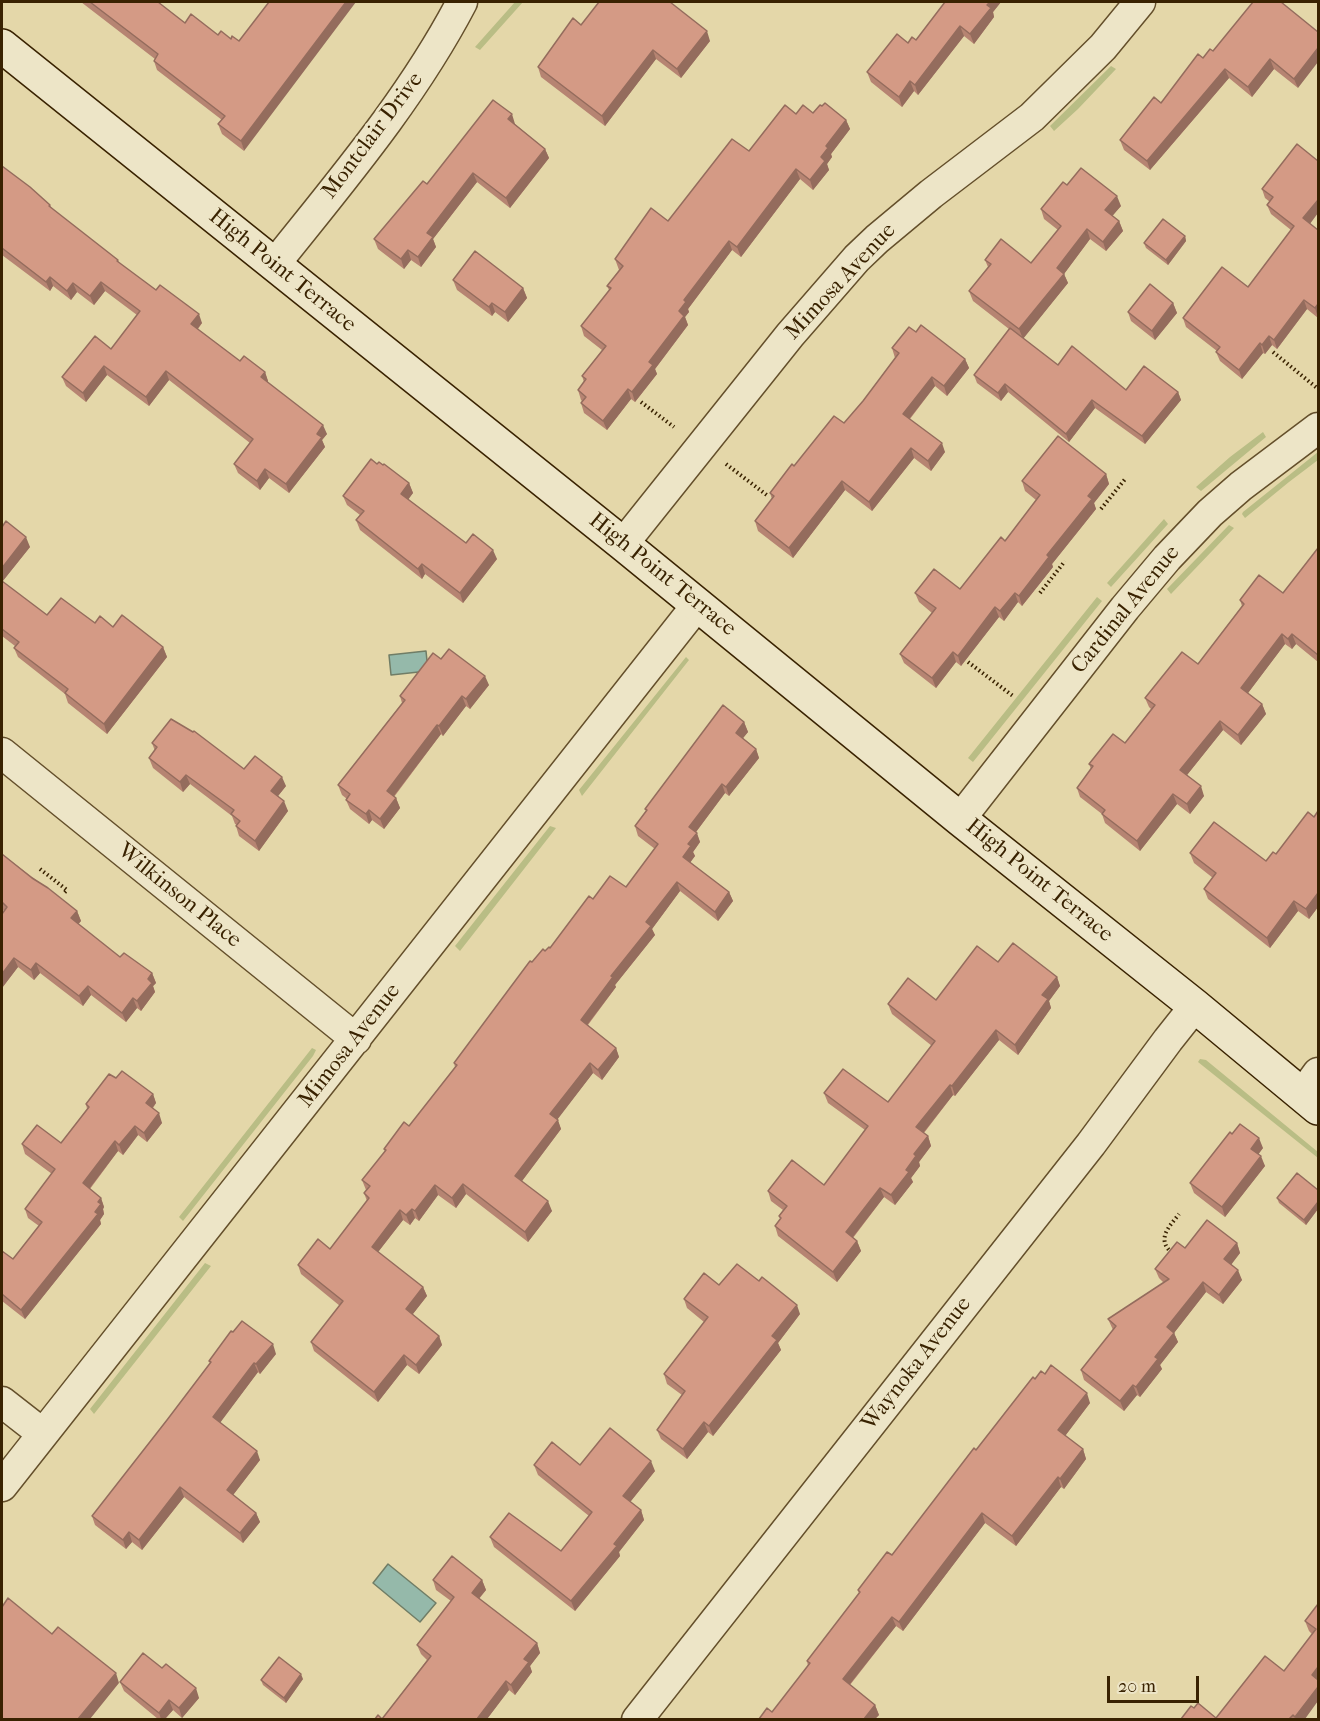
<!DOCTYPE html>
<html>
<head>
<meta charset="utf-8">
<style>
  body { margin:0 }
  #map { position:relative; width:1320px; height:1721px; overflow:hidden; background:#e4d7a9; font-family:"IM FELL French Canon",serif }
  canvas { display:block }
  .frame { position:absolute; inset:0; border:3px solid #392201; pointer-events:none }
  .scale { position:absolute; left:1107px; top:1676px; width:92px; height:27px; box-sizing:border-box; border:3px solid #392201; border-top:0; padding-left:8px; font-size:18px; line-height:21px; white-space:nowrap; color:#392201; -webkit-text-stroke:4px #ede5c7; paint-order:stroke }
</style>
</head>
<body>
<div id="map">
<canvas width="1320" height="1721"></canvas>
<div class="frame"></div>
<div class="scale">20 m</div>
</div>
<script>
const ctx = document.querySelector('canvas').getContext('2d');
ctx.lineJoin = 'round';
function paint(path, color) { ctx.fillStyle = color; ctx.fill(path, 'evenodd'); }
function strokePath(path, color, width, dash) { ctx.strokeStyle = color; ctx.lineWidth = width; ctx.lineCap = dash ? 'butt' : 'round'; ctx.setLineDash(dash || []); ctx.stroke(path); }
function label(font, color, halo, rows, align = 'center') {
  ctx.font = font + ' "IM FELL French Canon",serif'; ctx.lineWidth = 6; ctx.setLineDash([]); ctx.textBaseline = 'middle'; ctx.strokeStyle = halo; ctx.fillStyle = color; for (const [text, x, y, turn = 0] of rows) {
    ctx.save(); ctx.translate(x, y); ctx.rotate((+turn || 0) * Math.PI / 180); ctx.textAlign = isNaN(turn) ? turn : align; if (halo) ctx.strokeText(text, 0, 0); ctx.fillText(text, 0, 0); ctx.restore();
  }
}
paint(new Path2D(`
  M515 2H523L480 50 475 47Z
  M1111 66 1116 69 1078 109 1054 131 1050 126Z
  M1263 432 1266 437 1201 491 1196 487 1230 457Z
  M1318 452V460L1289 482 1245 518 1242 514 1243 512Z
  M1164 519 1168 524 1111 587 1107 583Z
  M1229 525 1234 528 1171 594 1167 589Z
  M1097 597 1102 601 973 762 968 758Z
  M686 657 689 660 582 796 579 790Z
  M550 826 556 828 460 951 455 946Z
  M312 1048 316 1050 313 1056 183 1221 179 1217Z
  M1200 1059 1206 1060 1318 1152V1158L1198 1062Z
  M205 1263 211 1266 94 1414 90 1409Z`), '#b9bd85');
const water = new Path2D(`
  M426 651 428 671 391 675 389 655Z
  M388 1564 436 1603 420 1622 373 1583Z`);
paint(water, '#95b9aa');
strokePath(water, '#707d66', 1.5);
const street = new Path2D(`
  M274 265C341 181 412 98 462 2
  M623 544 790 335 857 258 877 239 931 194 1032 117 1103 47 1140 2
  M2 753 356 1039
  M960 819 1125 608 1167 558 1210 513 1241 486 1318 428
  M1302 1095 1318 1073
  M2 1402 43 1434
  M2 1486 698 604
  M637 1720 1091 1144 1168 1040 1195 1006`);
const secondary = new Path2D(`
  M2 46 623 544 960 819 1195 1006 1318 1108`);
strokePath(street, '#644f2b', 33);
strokePath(secondary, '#392201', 36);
strokePath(new Path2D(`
  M1273 352 1317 388
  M641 402 674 427
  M726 464 768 496
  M1101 509 1126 478
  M1040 593 1065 561
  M968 662 1013 696
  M40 869 67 890 63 894
  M1172 1253C1156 1239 1169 1227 1179 1214`), '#392201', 4, [1.5, 3]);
strokePath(street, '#ede5c7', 30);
strokePath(secondary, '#ede5c7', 33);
paint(new Path2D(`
  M81 2H158L185 23 218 35 244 151 222 134 218 124 222 120 157 70 154 61 155 59Z
  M945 2H1001L993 12 994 17 974 44 964 36 918 95 914 91 902 107 871 82 867 72 908 43 916 40Z
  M1281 2 1298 88 1274 69 1252 97 1229 78 1150 170 1124 150 1120 140 1161 103 1203 58Z
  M581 25 710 41 681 78 656 59 605 126 541 77 538 67Z
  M813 113 846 120 850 129 831 154 832 157 827 164 829 170 813 190 800 179 741 257 732 250 688 309 689 312 685 317 688 325 655 369 657 374 635 402 631 399 607 430 584 413 581 403 582 401 581 400 578 390 584 382 582 376 602 350 584 336 581 326 609 290 607 286 619 270 615 259 668 221 749 151 796 114Z
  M515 124 545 149 549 158 510 208 477 182 433 239 436 247 421 267 411 260 404 269 378 249 374 239 427 184Z
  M2 166 50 205 52 209 118 260 119 263 202 323 198 329 240 361 265 372 268 381V382L327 434 322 440 325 447 289 493 269 478 260 490 238 473 234 464 250 443 169 380 149 406 107 375 86 402 66 386 62 377 111 349 137 315 105 291 94 305 77 292 71 300 53 286 50 291 2 255Z
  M1067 185 1121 206 1112 215 1119 221 1123 231 1106 251 1090 239 1064 274 1068 283 1023 338 1058 365 1126 390 1178 392 1181 400 1145 444 1095 408 1069 442 1008 392 1001 401 977 383 974 375 1009 329 973 301 969 291 988 267 985 260 1031 263 1058 230 1044 219 1041 209Z
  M1262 189 1318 230V318L1307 309 1277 349 1272 345 1265 354 1263 353 1242 379 1220 361 1216 352 1217 351 1186 327 1183 318 1248 287 1291 230 1271 214 1267 205 1270 202 1265 198Z
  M1185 236 1186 241 1168 265 1146 248 1144 243Z
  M453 280 523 288 527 298 508 322 495 312 492 316 457 290Z
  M1173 303 1177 313 1155 340 1131 321 1128 312Z
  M916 332 965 359 969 368 947 396 935 386 910 419 945 452 931 471 914 458 872 511 845 490 793 558 758 531 755 521 772 499 770 493 794 466 844 423 863 401 895 358 892 348Z
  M377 464 409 483 413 493 408 499 466 543 497 559 463 603 425 574 422 579 360 530 356 520 360 515 347 505 343 496Z
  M1106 474 1109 484 1094 503 1096 509 1052 564 1053 567 1022 606 1018 602 1004 621 999 617 961 666 956 662 936 688 904 663 900 654 932 613 919 602 915 593 960 589 1005 541 1036 500 1025 491 1022 481Z
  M2 527 30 547 2 582 47 615 113 627 163 647 167 657 107 734 68 703 65 694 18 657 14 648 15 646 2 636Z
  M1318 548V662L1296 644 1292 649 1285 644 1248 693 1262 704 1266 714 1241 745 1223 730 1187 775 1204 796 1190 814 1177 804 1140 851 1105 823 1102 814 1080 797 1077 788 1091 769 1089 764 1125 743 1151 709 1149 707 1145 698 1198 664 1242 606 1240 600 1283 593Z
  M441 659 489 685 470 709 466 706 443 736 441 734 394 797 396 798 400 808 384 829 372 820 369 824 350 809 346 800 347 799 342 795 338 785 402 703 400 696Z
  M744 722 748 732 743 738 756 749 759 758 729 796 725 793 696 832 700 842 693 852 695 856 690 862 729 892 733 901 718 921 680 891 652 929 655 935 615 985 616 987 588 1025 616 1048 619 1057 602 1080 593 1073 557 1119 561 1129 522 1181 552 1211 528 1242 466 1194 456 1208 438 1195 419 1221 415 1218 410 1225 403 1220 378 1252 423 1287 427 1296 412 1315 439 1336 442 1345 419 1374 407 1365 378 1402 314 1351 311 1342 340 1306 301 1274 298 1265 330 1249 367 1201 364 1193 366 1190 362 1180 385 1152 384 1149 409 1126 455 1067 454 1063 532 962 550 948 593 899 626 887 655 849 638 836 635 826 646 811 645 809Z
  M152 743 244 769 286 786 278 796 288 811 259 851 239 836 236 826 237 825 235 824 232 816 190 784 183 792 153 768 149 758 155 751Z
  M1318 811V907L1309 919 1298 911 1270 948 1208 899 1204 889 1213 878 1194 863 1190 853 1266 861 1276 854 1314 817Z
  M2 854 77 911 81 921 78 924 120 957 152 973 156 983 153 986 155 992 141 1011 137 1008 126 1022 91 995 83 1006 40 973 34 980 18 967 2 988V914L4 911 2 909Z
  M998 962 1057 977 1060 986 1049 1001 1051 1008 1018 1055 999 1040 955 1096 953 1095 924 1133 928 1136 931 1146 919 1162 920 1166 911 1178 913 1182 895 1205 884 1197 853 1238 857 1241 861 1251 837 1282 778 1236 775 1226 780 1219 779 1216 783 1210 771 1201 768 1191 824 1185 865 1130 828 1103 824 1093 888 1102 932 1046 892 1014 888 1004 936 1000Z
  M116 1078 153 1094 156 1103 153 1108 162 1123 147 1142 138 1135 123 1155 118 1151 90 1189 101 1198 104 1207 103 1209 104 1214 100 1220 101 1224 25 1319 2 1301V1251L13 1259 39 1226 28 1218 25 1209 52 1174 25 1154 22 1144 61 1143 87 1109 86 1104Z
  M1232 1134 1263 1148 1258 1154 1265 1166 1225 1217 1194 1193 1190 1183Z
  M1318 1190V1209L1306 1225 1279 1203 1277 1198Z
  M1237 1243 1240 1253 1231 1264 1242 1280 1223 1304 1206 1292 1174 1333 1178 1342 1160 1365 1162 1369 1140 1397 1137 1395 1124 1411 1084 1380 1081 1370 1113 1330 1108 1319 1164 1283 1159 1278 1155 1269 1185 1248Z
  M719 1285 800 1314 778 1343 781 1350 713 1436 708 1432 687 1459 661 1439 657 1430 682 1395 667 1384 664 1374 704 1322 687 1308 684 1299Z
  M276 1354 260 1374 258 1372 220 1422 260 1460 233 1495 256 1513 260 1522 243 1543 184 1497 142 1550 132 1542 126 1549 95 1525 92 1516 167 1420 210 1363 209 1361Z
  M1035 1379 1090 1403 1065 1436 1083 1449 1086 1459 1064 1489 1061 1487 1016 1546 985 1523 903 1631 896 1626 850 1685 875 1705 879 1715 875 1719H759L772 1712 808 1666 807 1661 859 1594 858 1590 892 1555 976 1450Z
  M534 1465H580L655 1471 630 1502 641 1510 644 1520 619 1552 620 1556 575 1611 494 1547 490 1537 561 1551 589 1516 538 1475Z
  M433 1580H482L486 1590 479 1599 537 1643 540 1653 530 1666 532 1672 515 1695 509 1690 487 1719H375H382L427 1660 421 1654 417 1645 451 1601 436 1590Z
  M1318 1604 1305 1719H1181L1194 1708 1216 1718 1284 1671 1312 1634 1309 1631 1305 1621Z
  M162 1668 199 1698 182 1718 173 1710 165 1719H158L124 1691 120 1682Z
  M303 1679 286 1703 263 1685 261 1680Z`), '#b68472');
paint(new Path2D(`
  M346 2H356L244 151 241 141Z
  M990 2H1001L993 12 994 17 974 44 970 34Z
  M960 26 964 36 918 95 915 85Z
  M707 31 710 41 681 78 677 69Z
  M1318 48V62L1298 88 1294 79Z
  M653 50 656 59 605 126 602 116Z
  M1270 59 1274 69 1252 97 1248 87Z
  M1225 69 1229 78 1150 170 1147 161Z
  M910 81 914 91 902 107 899 97Z
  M512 114 515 124 511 129 508 119Z
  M846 120 850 129 831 154 832 157 827 164 829 170 813 190 810 180 826 146Z
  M545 149 549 158 510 208 506 198Z
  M796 169 800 179 741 257 737 247Z
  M473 173 477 182 433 239 436 247 421 267 418 257 427 233Z
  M1117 196 1121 206 1109 220 1105 210Z
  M1318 200V213L1307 228 1303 218Z
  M1119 221 1123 231 1106 251 1103 242Z
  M1087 229 1090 239 1064 274 1068 283 1023 339 1019 329 1057 268Z
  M1185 236 1186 241 1168 265 1166 260Z
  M729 241 732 250 688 309 689 312 685 317 688 325 655 369 657 374 635 402 632 392 679 311 684 300Z
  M408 250 411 260 404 269 401 259Z
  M50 277 53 286 50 291 46 282Z
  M101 282 105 291 94 305 90 296Z
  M73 283 77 292 71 300 67 291Z
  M523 288 527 298 508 322 505 312Z
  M1304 300 1307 309 1277 349 1274 340Z
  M492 303 495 312 492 316 489 307Z
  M1173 303 1177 313 1155 340 1152 331Z
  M1318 304V318L1315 308Z
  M199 314 202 323 194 333 191 324Z
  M1269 336 1272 345 1265 354 1262 345Z
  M1260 343 1263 353 1242 379 1239 370Z
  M965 359 969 368 947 396 944 386Z
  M104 366 107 375 86 402 83 393Z
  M166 371 169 380 149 406 146 397Z
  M265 372 268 381 265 386 261 377Z
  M932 377 935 386 906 423 903 414Z
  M1005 384 1008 392 1001 401 998 393Z
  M628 389 631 399 607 430 603 421Z
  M1178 392 1181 400 1145 444 1142 436Z
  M1092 400 1095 408 1069 442 1066 434Z
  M323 425 327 434 322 440 325 447 289 493 286 484 317 434Z
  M942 443 945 452 931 471 928 461Z
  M911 448 914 458 872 511 869 502Z
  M265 469 269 478 260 490 257 481Z
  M1106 474 1109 484 1094 503 1096 509 1052 564 1053 567 1022 606 1019 596 1088 496Z
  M842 481 845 490 793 558 789 548Z
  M409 483 413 493 405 504 401 494Z
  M26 537 30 547 2 582V568Z
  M493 550 497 559 463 603 460 593Z
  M422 564 425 574 422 579 418 569Z
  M1015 593 1018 602 1004 621 1000 611Z
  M995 607 999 617 961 666 958 656Z
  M1282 634 1285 644 1245 697 1241 688Z
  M1292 634 1296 644 1292 649 1288 639Z
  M163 647 167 657 107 734 104 724Z
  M953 652 956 662 936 688 932 678Z
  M485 676 489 685 470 709 466 699Z
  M462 696 466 706 443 736 439 726Z
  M1262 704 1266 714 1241 745 1238 735Z
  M1220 721 1223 730 1183 780 1180 770Z
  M744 722 748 732 739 743 736 733Z
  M437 725 441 734 390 801 387 791Z
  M756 749 759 758 729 796 726 787Z
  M186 775 190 784 183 792 180 782Z
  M282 777 286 786 274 801 271 791Z
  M722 784 725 793 693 836 689 827Z
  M1201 786 1204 796 1190 814 1187 804Z
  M1173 794 1177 804 1140 851 1137 841Z
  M396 798 400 808 384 829 380 819Z
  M284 801 288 811 259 851 255 841Z
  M369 810 372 820 369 824 366 814Z
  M697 833 700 842 693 852 695 856 687 867 683 857 688 844Z
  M677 882 680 891 652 929 655 935 615 985 616 987 584 1029 581 1020 611 976 646 922Z
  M729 892 733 901 718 921 715 912Z
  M1318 893V907L1309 919 1306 909Z
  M1294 901 1298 911 1270 948 1267 938Z
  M77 911 81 921 75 928 71 918Z
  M14 958 18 967 2 988V974Z
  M36 963 40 973 34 980 31 970Z
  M152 973 156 983 153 986 155 992 141 1011 137 1001 148 979Z
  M1057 977 1060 986 1049 1001 1051 1008 1018 1055 1015 1045 1042 995Z
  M88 986 91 995 83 1006 79 996Z
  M133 998 137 1008 126 1022 122 1013Z
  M996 1030 999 1040 955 1096 952 1086Z
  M616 1048 619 1057 602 1080 598 1070Z
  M590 1063 593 1073 554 1124 550 1114Z
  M950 1085 953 1095 920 1137 916 1127Z
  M153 1094 156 1103 149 1112 146 1103Z
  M159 1113 162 1123 147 1142 144 1133Z
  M558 1120 561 1129 519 1185 515 1176Z
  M135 1126 138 1135 123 1155 119 1145Z
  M928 1136 931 1146 919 1162 920 1166 911 1178 913 1182 895 1205 891 1195 914 1154Z
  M1259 1138 1263 1148 1255 1159 1251 1149Z
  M115 1141 118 1151 86 1193 83 1183Z
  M1261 1156 1265 1166 1225 1217 1222 1207Z
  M463 1184 466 1194 456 1208 452 1198Z
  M435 1185 438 1195 419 1221 415 1211Z
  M880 1188 884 1197 849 1242 846 1232Z
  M101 1198 104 1207 103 1209 104 1214 100 1220 101 1224 25 1319 21 1310 95 1212 98 1202Z
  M548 1201 552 1211 528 1242 525 1232Z
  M1318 1202V1209L1306 1225 1304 1220Z
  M412 1209 415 1218 410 1225 406 1215Z
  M400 1210 403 1220 375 1256 372 1247Z
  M857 1241 861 1251 837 1282 833 1272Z
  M1237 1243 1240 1253 1228 1269 1224 1259Z
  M1238 1270 1242 1280 1223 1304 1219 1295Z
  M1203 1282 1206 1292 1174 1333 1178 1342 1160 1365 1162 1369 1140 1397 1136 1387 1155 1357 1167 1327Z
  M423 1287 427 1296 409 1319 406 1309Z
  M797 1305 800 1314 778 1343 781 1350 713 1436 709 1426 772 1336Z
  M439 1336 442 1345 419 1374 416 1365Z
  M273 1344 276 1354 260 1374 256 1364Z
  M404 1355 407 1365 378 1402 374 1392Z
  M254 1363 258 1372 217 1427 213 1417Z
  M1133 1385 1137 1395 1124 1411 1120 1401Z
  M1087 1393 1090 1403 1062 1440 1058 1430Z
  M704 1422 708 1432 687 1459 683 1449Z
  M1083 1449 1086 1459 1064 1489 1060 1479Z
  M257 1451 260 1460 230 1499 227 1490Z
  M651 1461 655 1471 627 1506 623 1496Z
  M1058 1477 1061 1487 1016 1546 1012 1536Z
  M180 1487 184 1497 142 1550 139 1540Z
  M641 1510 644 1520 619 1552 620 1556 575 1611 571 1601Z
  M256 1513 260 1522 243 1543 240 1533Z
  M982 1513 985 1523 903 1631 899 1622Z
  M129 1532 132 1542 126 1549 123 1540Z
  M482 1580 486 1590 475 1603 472 1593Z
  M892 1617 896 1626 846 1689 843 1679Z
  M537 1643 540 1653 530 1666 532 1672 515 1695 511 1685 524 1659Z
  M1318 1667V1682L1312 1675Z
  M116 1673 119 1683 90 1719H78Z
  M301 1674 303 1679 286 1703 284 1698Z
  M506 1681 509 1690 487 1719H477Z
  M1318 1687V1701L1305 1719H1296L1295 1717Z
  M196 1688 199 1698 182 1718 179 1708Z
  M169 1700 173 1710 165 1719H161L159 1713Z
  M875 1705 879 1715 875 1719H864Z`), '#946c5d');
const building = new Path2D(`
  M90 2H158L185 23 191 14 218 35 221 31 231 39 232 36 239 41 269 2H346L241 141 218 124 225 116 154 61 158 54Z
  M599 2H670L707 31 677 69 653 50 602 116 538 67 573 18 581 25Z
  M945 2H990L987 5 991 8 970 34 960 26 915 85 910 81 899 97 867 72 897 34 908 43 912 37 916 40Z
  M1253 2H1281L1318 32V48L1294 79 1270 59 1248 87 1225 69 1147 161 1120 140 1154 97 1161 103 1198 54 1203 58 1210 49 1213 51Z
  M493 100 512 114 508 119 545 149 506 198 473 173 427 233 433 237 418 257 408 250 401 259 374 239 423 181 427 184Z
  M825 103 846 120 826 146 828 148 821 157 825 161 810 180 796 169 737 247 729 241 684 300 686 302 679 311 684 316 649 362 653 365 632 392 628 389 603 421 581 403 586 397 578 390 586 379 582 376 606 346 581 326 611 288 607 286 623 266 615 259 651 208 668 221 732 139 749 151 785 105 796 114 803 105 813 113 820 105 822 106Z
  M1297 144 1318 161V200L1303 218 1318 230V304L1315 308 1304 300 1274 340 1269 336 1262 345 1260 343 1239 370 1216 352 1220 347 1183 318 1222 267 1248 287 1294 226 1267 205 1273 197 1262 189Z
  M2 166 30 187 50 205 49 206 118 260 117 261 156 290 160 285 199 314 191 324 240 361 244 356 265 372 261 377 323 425 317 434 322 437 286 484 265 469 257 481 234 464 253 439 166 371 146 397 104 366 83 393 62 377 95 336 111 349 140 311 101 282 90 296 73 283 67 291 50 277 46 282 2 248Z
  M1081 168 1117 196 1105 210 1119 221 1103 242 1087 229 1057 268 1064 274 1019 329 969 291 991 264 985 260 1001 239 1031 263 1061 226 1041 209 1063 182 1067 185Z
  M1163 219 1185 236 1166 260 1144 243Z
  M475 251 523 288 505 312 492 303 489 307 453 280Z
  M1150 284 1173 303 1152 331 1128 312Z
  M921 325 965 359 944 386 932 377 903 414 942 443 928 461 911 448 869 502 842 481 789 548 755 521 774 496 770 493 792 464 794 466 834 416 844 423 863 401 899 353 892 348 909 327 916 332Z
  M1010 328 1058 365 1072 346 1126 390 1144 366 1178 392 1142 436 1092 400 1066 434 1005 384 998 393 974 375Z
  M1058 436 1106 474 1088 496 1092 499 1047 555 1049 557 1019 596 1015 593 1000 611 995 607 958 656 953 652 932 678 900 654 936 608 915 593 934 569 960 589 1001 537 1005 541 1040 495 1022 481Z
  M371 459 377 464 379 462 383 465 384 464 409 483 401 494 466 543 473 534 493 550 460 593 422 564 418 569 356 520 364 511 343 496Z
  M6 521 26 537 2 568V527Z
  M1318 548V655L1292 634 1288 639 1282 634 1241 688 1262 704 1238 735 1220 721 1180 770 1201 786 1187 804 1173 794 1137 841 1102 814 1105 810 1077 788 1093 766 1089 764 1113 734 1125 743 1155 705 1145 698 1182 652 1198 664 1244 604 1240 600 1259 575 1283 593Z
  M2 581 47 615 61 598 95 623 100 616 113 627 122 615 163 647 104 724 65 693 68 689 14 648 19 642 2 629Z
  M449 649 485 676 466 699 462 696 439 726 437 725 387 791 396 798 380 819 369 810 366 814 346 800 350 794 338 785 405 700 400 696 433 653 441 659Z
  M723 705 744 722 736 733 756 749 726 787 722 784 689 827 697 833 688 844 691 846 683 857 729 892 715 912 677 882 646 922 651 926 611 976 613 977 581 1020 616 1048 598 1070 590 1063 550 1114 558 1120 515 1176 548 1201 525 1232 463 1184 452 1198 435 1185 415 1211 412 1209 406 1215 400 1210 372 1247 423 1287 406 1309 439 1336 416 1365 404 1355 374 1392 311 1342 343 1301 298 1265 318 1239 330 1249 369 1198 364 1193 370 1186 362 1180 386 1150 384 1149 404 1122 409 1126 457 1065 454 1063 530 961 532 962 543 949 545 951 549 947 550 948 589 896 593 899 610 876 626 887 658 844 635 826 647 810 645 809Z
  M171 719 193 732 194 731 244 769 255 756 282 777 271 791 284 801 255 841 236 826 240 821 231 814 234 810 186 775 180 782 149 758 157 747 152 743Z
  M1318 811V893L1306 909 1294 901 1267 938 1204 889 1216 873 1190 853 1214 822 1266 861 1273 852 1276 854 1308 812 1314 817Z
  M2 854 32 878 48 888 77 911 71 918 120 957 124 953 152 973 148 979 152 983 137 1001 133 998 122 1013 88 986 79 996 36 963 31 970 14 958 2 974V914L7 907 2 902Z
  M1013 943 1057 977 1042 995 1048 999 1015 1045 996 1030 952 1086 950 1085 916 1127 928 1136 914 1154 916 1156 906 1170 909 1172 891 1195 880 1188 846 1232 857 1241 833 1272 775 1226 781 1218 779 1216 787 1206 768 1191 792 1160 824 1185 868 1126 824 1093 843 1069 888 1102 935 1041 888 1004 908 978 936 1000 977 946 998 962Z
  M122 1071 153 1094 146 1103 159 1113 144 1133 135 1126 119 1145 115 1141 83 1183 101 1198 98 1202 101 1204 95 1212 98 1214 21 1310 2 1294V1251L13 1259 42 1222 25 1209 55 1169 22 1144 37 1125 61 1143 89 1107 86 1104 109 1074 116 1078Z
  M1240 1124 1259 1138 1251 1149 1261 1156 1222 1207 1190 1183 1230 1132 1232 1134Z
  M1297 1173 1318 1190V1202L1304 1220 1277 1198Z
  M1207 1220 1237 1243 1224 1259 1238 1270 1219 1295 1203 1282 1167 1327 1174 1333 1155 1357 1158 1359 1136 1387 1133 1385 1120 1401 1081 1370 1116 1326 1108 1319 1169 1279 1155 1269 1177 1242 1185 1248Z
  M737 1264 759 1281 762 1277 797 1305 772 1336 777 1340 709 1426 704 1422 683 1449 657 1430 685 1391 664 1374 708 1317 684 1299 704 1273 719 1285Z
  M242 1321 273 1344 256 1364 254 1363 213 1417 257 1451 227 1490 256 1513 240 1533 180 1487 139 1540 129 1532 123 1540 92 1516 167 1420 211 1362 209 1361 231 1331 233 1332Z
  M1051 1365 1087 1393 1058 1430 1083 1449 1060 1479 1058 1477 1012 1536 982 1513 899 1622 892 1617 843 1679 875 1705 864 1719H759L767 1708 772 1712 810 1663 807 1661 860 1592 858 1590 887 1552 892 1555 974 1448 976 1450 1033 1377 1035 1379 1041 1371 1045 1374Z
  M610 1428 651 1461 623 1496 641 1510 614 1544 617 1546 571 1601 490 1537 509 1513 561 1551 592 1512 534 1465 552 1442 580 1465Z
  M452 1556 482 1580 472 1593 537 1643 524 1659 529 1662 511 1685 506 1681 477 1719H375L378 1715 382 1719 431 1656 417 1645 454 1597 433 1580Z
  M8 1598 52 1634 58 1627 116 1673 78 1719H2V1607Z
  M1318 1604V1667L1312 1675 1318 1680V1687L1295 1717 1293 1715 1289 1719H1181L1191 1706 1194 1708 1198 1703 1216 1718 1265 1656 1284 1671 1316 1629 1305 1621Z
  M143 1653 162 1668 166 1664 196 1688 179 1708 169 1700 159 1713 120 1682Z
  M279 1657 301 1674 284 1698 261 1680Z`);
paint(building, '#d49a85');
strokePath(building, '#946c5d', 1.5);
label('22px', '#392201', '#ede5c7', [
  ["Montclair Drive",373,136,-53],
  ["High Point Terrace",282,271,39],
  ["Mimosa Avenue",841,282,-47],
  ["High Point Terrace",662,575,39],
  ["Cardinal Avenue",1126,610,-51],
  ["High Point Terrace",1039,881,39],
  ["Wilkinson Place",179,896,39],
  ["Mimosa Avenue",350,1046,-52],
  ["Waynoka Avenue",917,1364,-52]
]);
</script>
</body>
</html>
